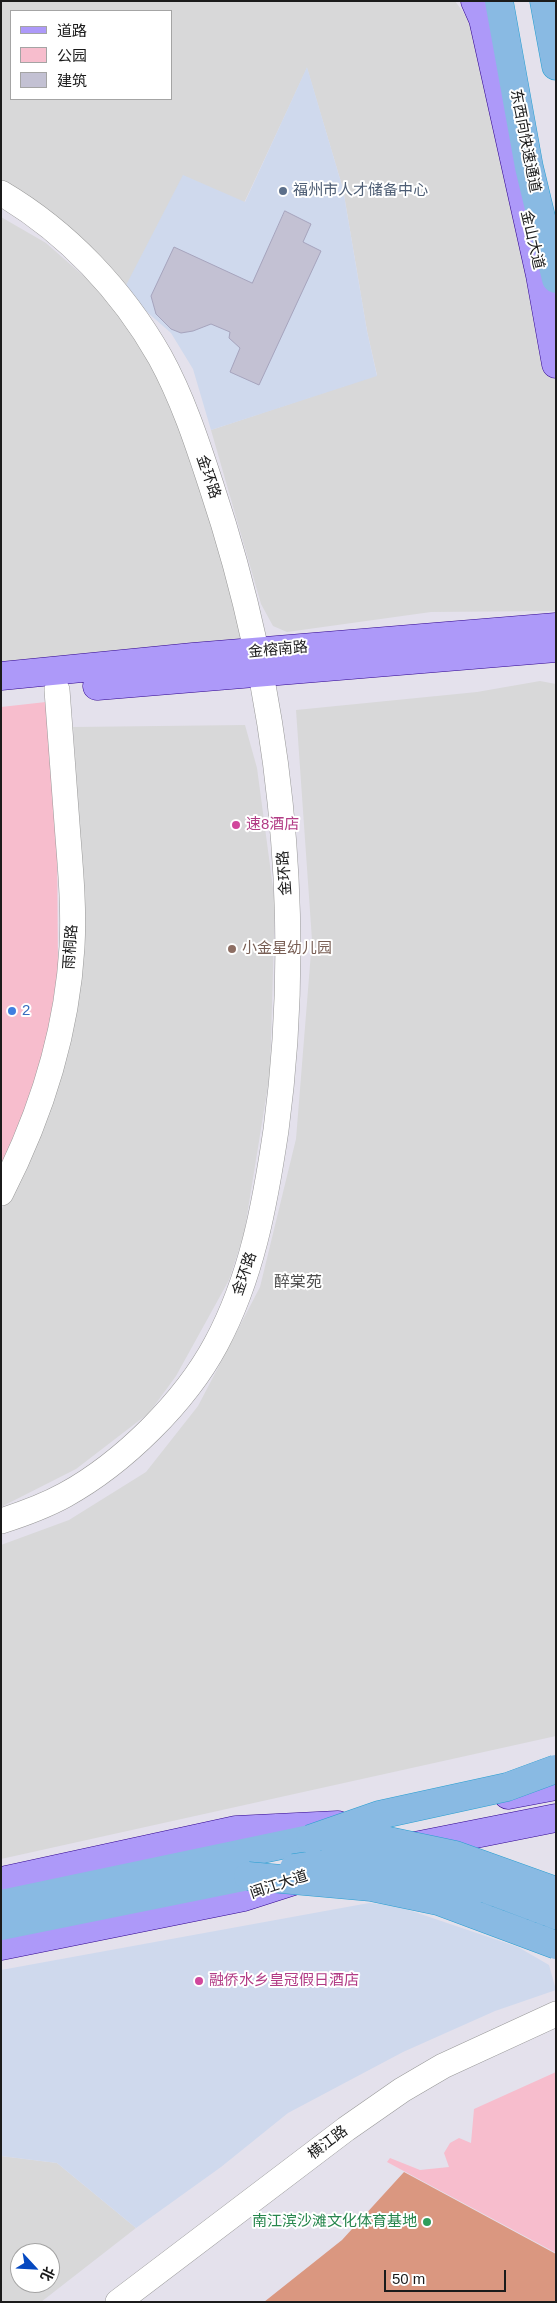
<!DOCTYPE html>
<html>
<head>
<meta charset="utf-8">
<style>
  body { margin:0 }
  #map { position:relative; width:557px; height:2303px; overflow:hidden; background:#e4e1ec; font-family:Arial,"Noto Sans SC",sans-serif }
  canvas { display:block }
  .frame { position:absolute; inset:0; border:2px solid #1b1b1b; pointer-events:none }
  .legend { position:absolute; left:10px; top:10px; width:162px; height:90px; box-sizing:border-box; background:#fff; border:1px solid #a4a4a4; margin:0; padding:6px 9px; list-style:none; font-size:15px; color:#1b1b1b }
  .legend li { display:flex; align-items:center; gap:10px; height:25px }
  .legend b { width:25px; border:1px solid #a4a4a4 }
  .north { position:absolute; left:10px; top:2243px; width:50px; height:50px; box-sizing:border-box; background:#fff; border:1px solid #a4a4a4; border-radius:50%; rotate:115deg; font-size:14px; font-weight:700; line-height:20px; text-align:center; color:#1b1b1b }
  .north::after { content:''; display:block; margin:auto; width:18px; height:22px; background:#0649c0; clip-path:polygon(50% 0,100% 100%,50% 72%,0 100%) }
  .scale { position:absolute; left:384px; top:2270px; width:122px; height:22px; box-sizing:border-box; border:2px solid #1b1b1b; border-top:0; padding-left:6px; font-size:15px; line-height:18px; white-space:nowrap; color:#1b1b1b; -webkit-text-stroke:4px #fff; paint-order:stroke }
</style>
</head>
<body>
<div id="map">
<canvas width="557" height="2303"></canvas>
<div class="frame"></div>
<ul class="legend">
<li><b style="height:6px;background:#ad99f9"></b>道路</li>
<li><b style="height:14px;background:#f7bdcd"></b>公园</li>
<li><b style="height:14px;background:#c3c1d3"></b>建筑</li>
</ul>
<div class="north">北</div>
<div class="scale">50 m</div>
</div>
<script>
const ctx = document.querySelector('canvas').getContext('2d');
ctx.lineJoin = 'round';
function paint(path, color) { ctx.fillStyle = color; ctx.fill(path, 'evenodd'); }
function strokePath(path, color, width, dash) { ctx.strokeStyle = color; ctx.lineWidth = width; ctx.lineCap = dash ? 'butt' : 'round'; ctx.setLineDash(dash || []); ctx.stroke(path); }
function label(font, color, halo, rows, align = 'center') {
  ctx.font = font + ' Arial,"Noto Sans SC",sans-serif'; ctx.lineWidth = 4; ctx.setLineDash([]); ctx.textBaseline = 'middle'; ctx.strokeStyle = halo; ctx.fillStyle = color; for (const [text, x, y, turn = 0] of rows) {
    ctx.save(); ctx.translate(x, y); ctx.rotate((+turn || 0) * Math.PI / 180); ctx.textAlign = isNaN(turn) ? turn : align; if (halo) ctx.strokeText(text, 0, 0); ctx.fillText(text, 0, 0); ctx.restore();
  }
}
paint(new Path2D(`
  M1 1H455L477 31 556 293V611L431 612 287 632 273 626 261 604 211 430 377 375 367 331 343 189 307 68 244 203 123 291 1 188ZM11 11H171V99H11Z
  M1 217 46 243 102 292 146 354 177 420 214 526 243 644 1 665Z
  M540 681 556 684V1736L1 1859V1545L69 1520 146 1472 198 1406 260 1287 296 1139 312 940 296 710 477 692Z
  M245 725 257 768 275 903 270 1073 244 1234 229 1280 176 1376 149 1413 76 1469 1 1507V1211L49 1098 85 921 73 727Z
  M1 2156 57 2163 136 2228 41 2302H1ZM20 2253H50V2283H20Z`), '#d8d8d9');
paint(new Path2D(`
  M307 67 343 189 367 331 377 376 211 430 193 369 171 333 123 291 183 175 245 202Z
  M369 1903 394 1905 518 1947 549 1965 556 1990 495 2011 403 2052 288 2113 221 2167 136 2228 57 2163 1 2156V1970Z`), '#cfd9ed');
paint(new Path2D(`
  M46 702 57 832 58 970 41 1077 1 1178V707Z
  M556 2072V2253L387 2162 390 2158 420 2170 449 2167 444 2153 450 2143 459 2138 471 2143 474 2109Z`), '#f7bdcd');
paint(new Path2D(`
  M404 2172 556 2254V2302H264L342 2240Z`), '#da9780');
const building = new Path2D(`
  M285 211 311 224 303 242 321 251 259 385 230 372 240 348 229 338 230 332 211 324 193 331 181 333 171 329 156 314 151 296 174 247 252 283Z`);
paint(building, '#c3c1d3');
strokePath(building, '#a6a4bd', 1);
const minor = new Path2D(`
  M1 193C67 232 122 290 160 357 182 397 197 442 211 485 280 691 305 914 276 1130 265 1204 252 1277 216 1344 185 1402 123 1463 65 1495 45 1506 23 1514 1 1521
  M1 1193C40 1117 67 1033 72 947 74 910 71 874 68 837 64 788 61 739 57 690
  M118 2302 346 2129 402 2090 443 2066 556 2014`);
const major = new Path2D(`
  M475 1 483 19 540 275 556 364
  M1 676 193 657 556 627
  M97 686 556 648
  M508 1795 556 1786
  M410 1847 556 1818
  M1 1881 236 1830 338 1825
  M1 1946 244 1897 297 1880`);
const highway = new Path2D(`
  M499 1 529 167 556 279
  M544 1 556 66
  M1 1904 310 1839
  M1 1926 248 1876`);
strokePath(minor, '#989898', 26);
strokePath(major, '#2f048e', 29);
strokePath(highway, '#289ed0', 29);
strokePath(minor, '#fff', 25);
strokePath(major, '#ad99f9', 28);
strokePath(highway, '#89bae3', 28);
const highwayBridge = new Path2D(`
  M310 1839 379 1815 507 1787 556 1769
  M330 1839H379L455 1855 556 1891
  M294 1868C344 1859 398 1862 447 1876 484 1887 520 1902 556 1915
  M248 1876 371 1887 438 1901 556 1945`);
strokePath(highwayBridge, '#289ed0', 29, []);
strokePath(highwayBridge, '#89bae3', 28);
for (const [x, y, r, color] of [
  [283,191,5,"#5c6f8a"],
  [236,825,5,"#d1479c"],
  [232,949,5,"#8d6e63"],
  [12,1011,5,"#3f7fe0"],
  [199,1981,5,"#d1479c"],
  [427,2222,5,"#2e9e5b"]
]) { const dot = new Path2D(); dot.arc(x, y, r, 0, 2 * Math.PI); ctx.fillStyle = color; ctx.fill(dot); strokePath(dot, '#fff', 2); }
label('15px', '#1b1b1b', '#fff', [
  ["东西向快速通道",525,141,79],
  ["金山大道",532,240,77],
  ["金环路",208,477,71],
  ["金榕南路",278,650,-5],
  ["金环路",285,873,-94],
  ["雨桐路",71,947,-86],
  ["金环路",245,1274,-71],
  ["闽江大道",279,1885,-18],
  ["横江路",328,2143,-37]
]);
label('15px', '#4e5e75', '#fff', [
  ["福州市人才储备中心",293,191]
], 'left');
label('15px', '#b23c85', '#fff', [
  ["速8酒店",246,825],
  ["融侨水乡皇冠假日酒店",209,1981]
], 'left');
label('15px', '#785e54', '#fff', [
  ["小金星幼儿园",242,949]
], 'left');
label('15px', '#366cbe', '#fff', [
  ["2",22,1011]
], 'left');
label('15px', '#27864d', '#fff', [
  ["南江滨沙滩文化体育基地",417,2222]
], 'right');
label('16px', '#4e4e4e', '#fff', [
  ["醉棠苑",298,1283]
]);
</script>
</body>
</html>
